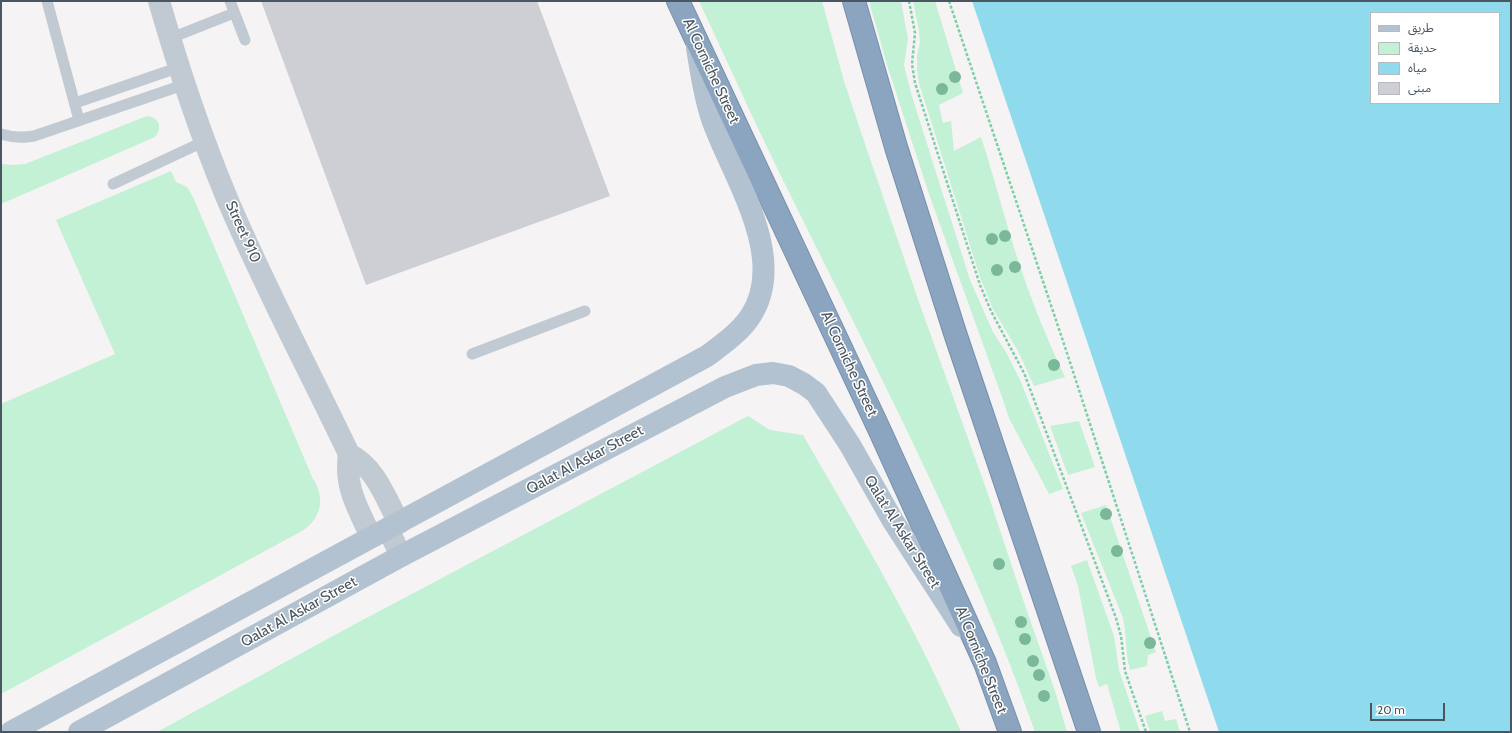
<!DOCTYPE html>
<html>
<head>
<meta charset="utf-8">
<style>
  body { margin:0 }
  #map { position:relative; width:1512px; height:733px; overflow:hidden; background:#f5f3f3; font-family:Cabin,"Noto Sans Arabic",sans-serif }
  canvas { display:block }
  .frame { position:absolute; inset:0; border:2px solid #4a5661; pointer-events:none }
  .legend { position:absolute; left:1370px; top:12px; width:130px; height:92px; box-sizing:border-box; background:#fff; border:1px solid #b7bbc0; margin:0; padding:5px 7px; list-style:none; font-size:12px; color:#4a5661 }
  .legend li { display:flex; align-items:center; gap:8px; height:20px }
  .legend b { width:20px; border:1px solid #b7bbc0 }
  .scale { position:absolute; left:1370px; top:703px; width:75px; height:18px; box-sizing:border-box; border:2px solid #4a5661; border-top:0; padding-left:5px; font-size:12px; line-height:14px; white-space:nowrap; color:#4a5661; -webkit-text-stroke:3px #fff; paint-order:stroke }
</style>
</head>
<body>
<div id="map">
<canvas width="1512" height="733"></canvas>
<div class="frame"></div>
<ul class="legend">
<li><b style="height:5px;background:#b3c2d1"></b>طريق</li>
<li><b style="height:11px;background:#c3f1d5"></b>حديقة</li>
<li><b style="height:11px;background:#90daee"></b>مياه</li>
<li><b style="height:11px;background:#cdcfd5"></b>مبنى</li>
</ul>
<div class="scale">20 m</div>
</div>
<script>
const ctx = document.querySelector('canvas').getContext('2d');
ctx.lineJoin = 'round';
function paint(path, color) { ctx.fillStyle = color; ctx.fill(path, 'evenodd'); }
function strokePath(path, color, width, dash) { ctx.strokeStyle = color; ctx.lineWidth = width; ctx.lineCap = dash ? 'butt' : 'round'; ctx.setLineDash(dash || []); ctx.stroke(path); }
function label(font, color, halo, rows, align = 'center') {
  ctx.font = font + ' Cabin,sans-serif'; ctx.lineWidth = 3; ctx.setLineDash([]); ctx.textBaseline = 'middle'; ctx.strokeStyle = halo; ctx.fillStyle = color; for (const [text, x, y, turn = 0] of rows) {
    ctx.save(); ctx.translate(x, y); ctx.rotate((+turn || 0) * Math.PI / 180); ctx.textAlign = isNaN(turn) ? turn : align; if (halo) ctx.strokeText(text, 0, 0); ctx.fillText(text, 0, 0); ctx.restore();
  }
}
paint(new Path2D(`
  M699 1H822L844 81 865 144 921 308 988 494 1020 591 1055 691 1067 732H1035C969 543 875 367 787 188 756 126 728 63 699 1Z
  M869 1H901L908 39 904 65 911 93 970 280 993 332 1006 352 1021 382 1063 489 1049 494 1009 418 1002 397 930 197 887 65Z
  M913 1H935L963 93 939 105 943 123 951 121 954 151 981 137C991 167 999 198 1008 228 1023 279 1042 329 1065 377L1034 386 1018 351 993 309 980 277 919 83 917 70V55L920 43 919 31Z
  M147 116C159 117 163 128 155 137L1 204V164L13 165 25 164Z
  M171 171 176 182 187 187 193 197 313 479C326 498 321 519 302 531L1 694V404L115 354 56 220Z
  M748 416 770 430 803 435C859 532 917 629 961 732H157L355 624Z
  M1079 421 1095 467 1068 475 1050 426Z
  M1106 505 1156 652 1148 655 1147 666 1130 670C1125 653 1127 635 1123 618L1081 513Z
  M1087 560 1114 636 1119 670 1140 732H1121L1107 684 1099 687 1096 678 1078 586 1071 566Z
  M1162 711 1165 721 1176 719 1180 732H1150L1145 716Z`), '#c3f1d5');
paint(new Path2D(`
  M972 1H1511V732H1219ZM1371 13H1499V103H1371Z`), '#90daee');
paint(new Path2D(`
  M261 1H537L610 196 366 285Z`), '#cdcfd5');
const highway = new Path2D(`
  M678 1 880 431 985 663 1010 732
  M854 1 896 147 955 333 1089 732`);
strokePath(highway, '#7690ad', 24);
strokePath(new Path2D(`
  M909 1 915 33 912 64 915 83 980 285 991 311 1024 373 1116 618 1121 636 1125 671 1146 732
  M949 1 1066 350 1190 732`), '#7ad0a6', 2.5, [3, 2]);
strokePath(new Path2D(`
  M47 1 79 120
  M230 1 245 40
  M171 38 234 13
  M75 103 180 67
  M1 134C13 138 22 138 34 136L186 84
  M113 184 205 141
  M472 354 585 311`), '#c1cad2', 11);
strokePath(new Path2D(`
  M159 1C178 67 200 133 226 196 263 284 308 368 349 454 344 487 358 508 371 537
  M349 454C376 468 385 497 399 523
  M388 529 401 556`), '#c1cad2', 22);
strokePath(new Path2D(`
  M11 732 707 356C723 344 739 333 750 317 789 259 734 179 713 122 705 99 701 73 697 48
  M79 732 401 556 725 387 756 375 773 373 789 376 804 384 816 393 850 445 893 521 961 626`), '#b3c2d1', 22);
strokePath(highway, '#8ba5c1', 22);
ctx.fillStyle = '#7bb799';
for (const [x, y] of [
  [955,77],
  [942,89],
  [1005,236],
  [992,239],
  [1015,267],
  [997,270],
  [1054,365],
  [1106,514],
  [1117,551],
  [999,564],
  [1021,622],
  [1025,639],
  [1150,643],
  [1033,661],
  [1039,675],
  [1044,696]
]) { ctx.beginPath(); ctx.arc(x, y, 6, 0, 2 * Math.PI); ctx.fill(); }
label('15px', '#4a5661', '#fff', [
  ["Al Corniche Street",711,71,65],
  ["Street 910",243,232,66],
  ["Al Corniche Street",849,364,65],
  ["Qalat Al Askar Street",585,460,-28],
  ["Qalat Al Askar Street",902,532,58],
  ["Qalat Al Askar Street",299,612,-29],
  ["Al Corniche Street",981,660,68]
]);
</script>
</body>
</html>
